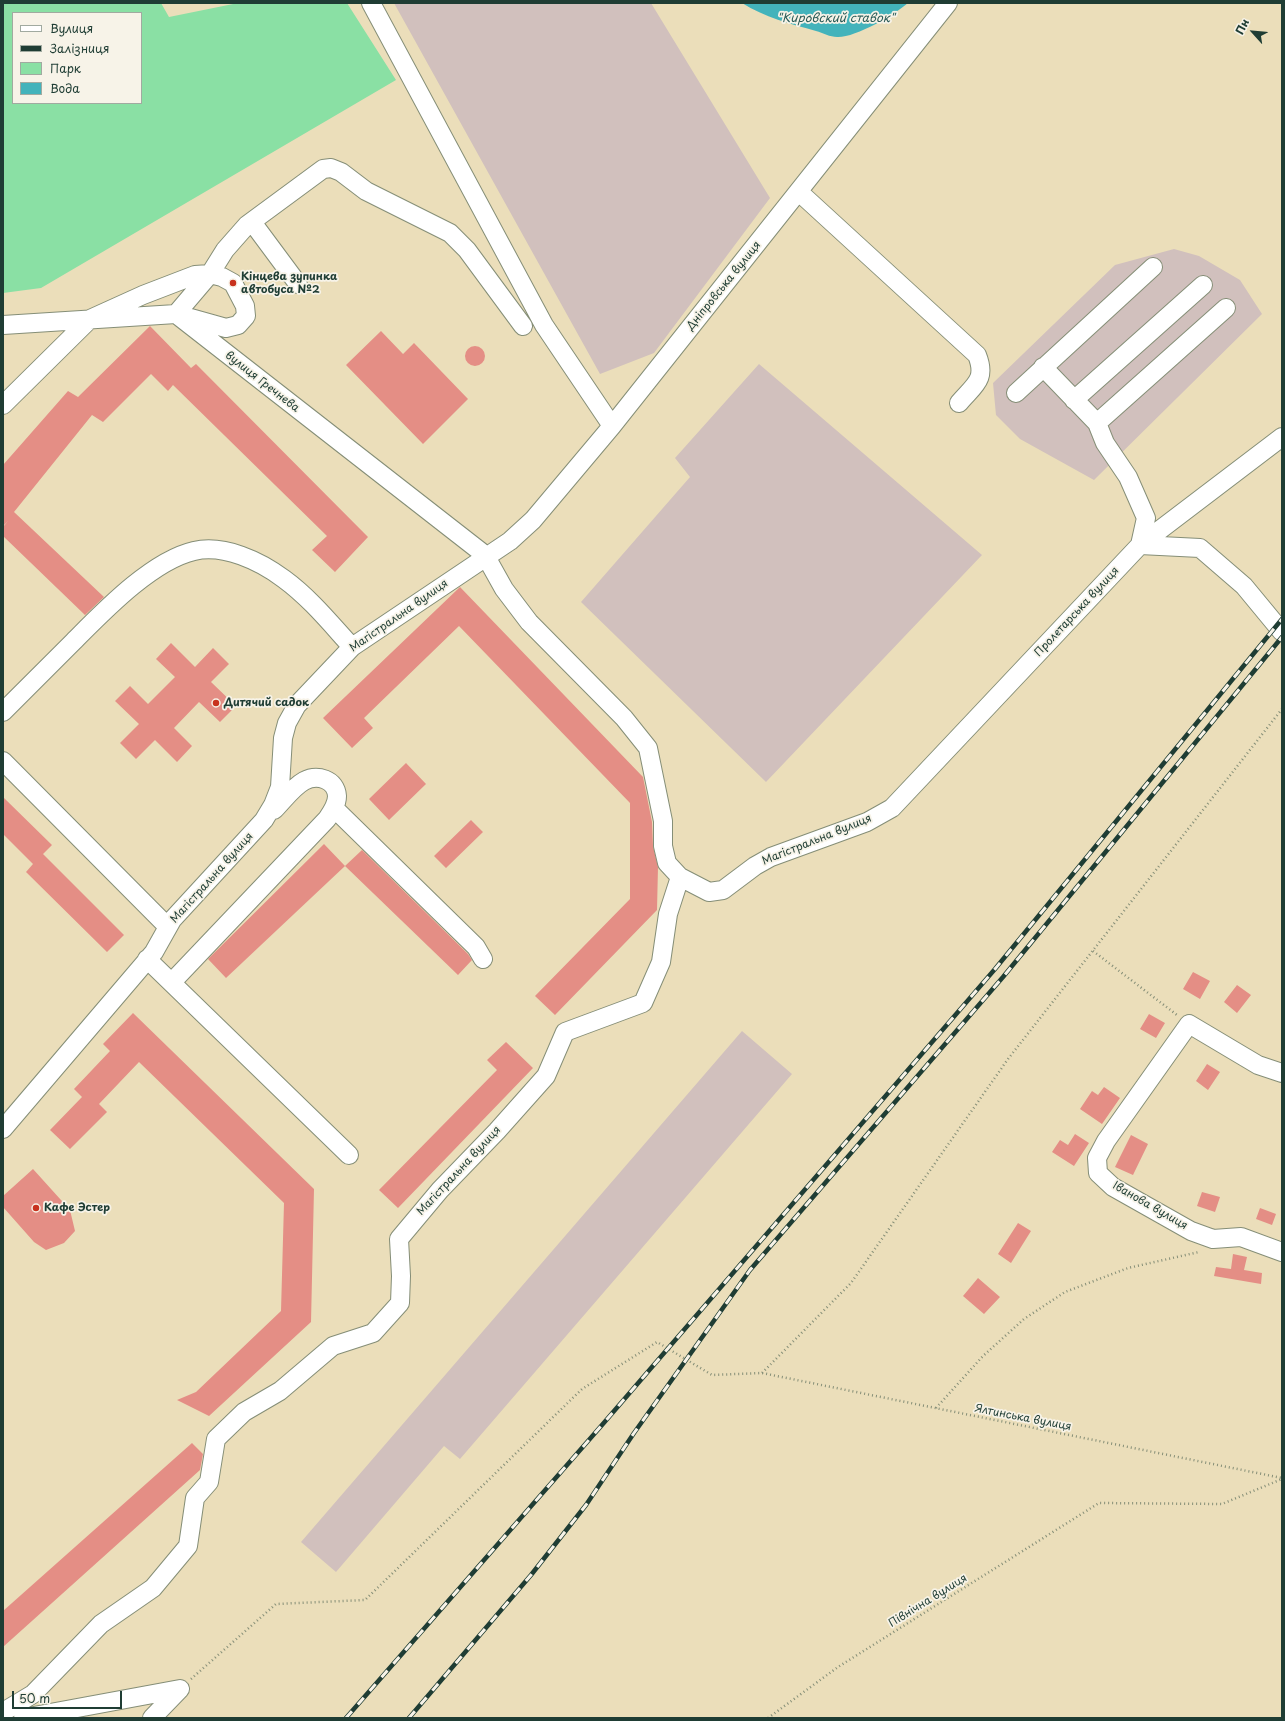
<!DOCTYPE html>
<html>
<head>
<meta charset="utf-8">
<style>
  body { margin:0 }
  #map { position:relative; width:1285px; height:1721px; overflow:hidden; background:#ebdeba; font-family:"Playpen Sans",sans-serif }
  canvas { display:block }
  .frame { position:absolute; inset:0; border:4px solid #1f3d34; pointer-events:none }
  .legend { position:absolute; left:12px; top:12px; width:130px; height:92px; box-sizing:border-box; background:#f7f3e8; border:1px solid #a1aaa0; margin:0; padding:5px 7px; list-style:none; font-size:12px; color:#1f3d34 }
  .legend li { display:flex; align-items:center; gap:8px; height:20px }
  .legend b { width:20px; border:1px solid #a1aaa0 }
  .north { position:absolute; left:1233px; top:12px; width:40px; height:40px; -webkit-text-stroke:3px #f7f3e8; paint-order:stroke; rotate:297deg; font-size:11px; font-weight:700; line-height:16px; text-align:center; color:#1f3d34 }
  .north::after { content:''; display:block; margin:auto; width:14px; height:18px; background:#1f3d34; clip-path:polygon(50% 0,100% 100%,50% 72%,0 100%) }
  .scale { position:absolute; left:12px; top:1691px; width:110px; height:18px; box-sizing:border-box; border:2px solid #1f3d34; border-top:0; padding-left:5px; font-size:12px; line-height:14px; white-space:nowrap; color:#1f3d34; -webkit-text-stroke:3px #f7f3e8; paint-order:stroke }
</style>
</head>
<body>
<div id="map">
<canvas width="1285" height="1721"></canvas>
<div class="frame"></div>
<ul class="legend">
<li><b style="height:5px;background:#fff"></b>Вулиця</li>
<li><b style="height:5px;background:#1f3d34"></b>Залізниця</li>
<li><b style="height:11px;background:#8ae0a4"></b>Парк</li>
<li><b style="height:11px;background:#43b3bb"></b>Вода</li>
</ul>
<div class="north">Пн</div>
<div class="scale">50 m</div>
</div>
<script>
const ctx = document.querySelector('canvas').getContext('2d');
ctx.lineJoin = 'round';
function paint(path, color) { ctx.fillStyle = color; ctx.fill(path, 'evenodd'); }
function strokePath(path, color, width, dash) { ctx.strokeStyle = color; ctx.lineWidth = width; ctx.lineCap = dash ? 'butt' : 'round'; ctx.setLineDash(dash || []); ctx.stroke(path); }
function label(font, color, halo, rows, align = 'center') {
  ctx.font = font + ' "Playpen Sans",sans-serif'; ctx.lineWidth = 3.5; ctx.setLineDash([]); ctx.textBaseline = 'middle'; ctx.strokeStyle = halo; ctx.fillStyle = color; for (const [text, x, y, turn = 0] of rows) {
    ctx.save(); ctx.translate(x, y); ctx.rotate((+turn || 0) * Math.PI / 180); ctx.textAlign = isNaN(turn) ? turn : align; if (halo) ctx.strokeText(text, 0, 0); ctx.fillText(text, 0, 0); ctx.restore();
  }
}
paint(new Path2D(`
  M394 3H651L770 198 654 353 600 374Z
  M1174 249 1199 256 1240 280 1262 314 1094 480 1020 439 996 415 993 383 1115 265Z
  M759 364 982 555 766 782 581 602 690 477 675 458Z
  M742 1031 792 1074 460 1459 444 1446 336 1572 301 1542Z`), '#d1c0bd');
paint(new Path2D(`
  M3 3H161L169 17 238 3H347L396 80 41 288 3 293ZM13 13H141V103H13Z`), '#8ae0a4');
paint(new Path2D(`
  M742 3H908C894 15 855 38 837 37 830 37 823 33 816 31 791 24 764 17 742 3Z`), '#43b3bb');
paint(new Path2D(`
  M150 326 191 368 196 364 368 537 335 572 312 550 327 536 173 385 168 391 151 374 103 422 92 415 14 512 104 597 85 615 3 536V527L8 521 3 526V465L68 391 78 397Z
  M381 331 403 354 414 343 468 399 423 444 346 365Z
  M465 356a10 10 0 1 1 20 0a10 10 0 1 1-20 0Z
  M460 587 643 777 652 822 653 846 658 867 657 910 555 1015 535 996 630 899V803L459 626 364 718 373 728 352 748 323 718Z
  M171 643 195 667 213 648 229 664 211 682 236 706 220 722 199 702 174 728 192 746 177 762 155 740 136 759 120 743 139 724 115 701 130 686 148 704 175 677 156 659Z
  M406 763 426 784 389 820 369 799Z
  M3 797 52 845 43 854 124 935 107 952 26 872 33 864 3 834Z
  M471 820 483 832 446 868 434 856Z
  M324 844 345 866 226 978 208 959Z
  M362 850 468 954 472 960 458 975 345 866Z
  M1193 972 1210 981 1200 999 1183 989Z
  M1237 985 1251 995 1237 1013 1224 1002Z
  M133 1013 314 1189 311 1322 209 1416 177 1400 196 1392 281 1311 284 1203 139 1062 99 1104 107 1112 70 1149 50 1130 82 1097 74 1089 110 1051 103 1044Z
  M1149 1014 1165 1023 1156 1038 1140 1029Z
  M506 1042 533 1068 398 1208 379 1190 497 1070 487 1060Z
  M1207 1064 1220 1072 1208 1090 1196 1081Z
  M1104 1087 1120 1098 1102 1124 1080 1109 1092 1091 1098 1095Z
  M1075 1134 1089 1143 1074 1166 1052 1152 1060 1140 1068 1145Z
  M1131 1135 1148 1144 1133 1175 1115 1167Z
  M33 1169 70 1210 75 1231 64 1243 46 1250 34 1242 3 1207V1196Z
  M1202 1192 1220 1197 1215 1212 1197 1206Z
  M1260 1208 1276 1214 1272 1225 1256 1219Z
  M1018 1223 1031 1231 1011 1263 998 1254Z
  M1233 1254 1247 1257 1244 1270 1262 1273 1261 1284 1214 1276 1216 1267 1231 1269Z
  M978 1278 1000 1297 984 1314 963 1296Z
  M192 1443 203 1454 200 1470 3 1647V1611Z`), '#e48e85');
const minor = new Path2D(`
  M371 3 544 325 612 426
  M799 192 977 355C987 380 974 385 959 403
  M252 222 298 284
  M3 325 176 314 485 555 504 589 529 622 624 718 648 748 663 821V846L667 863 680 877 709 892 723 890 755 866 771 857 867 822 892 808 1140 545 1282 437
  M1043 367 1097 423 1226 308
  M1016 393 1153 267
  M1074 400 1203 285
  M3 405 90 319 143 295 195 275 210 274 222 277 233 283 245 306 246 316 238 325 226 328 176 314 210 274 225 250 247 225 323 169 331 168 341 172 366 191 450 233 467 250 523 326
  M1097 423 1105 443 1128 477 1146 518 1140 545 1200 548 1244 586 1282 632
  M3 712C26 689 49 666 72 643 102 613 151 561 194 551 224 544 260 561 284 579 310 598 331 624 352 647
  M3 761 168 927
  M334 808 476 947 483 959
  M147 959 349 1155
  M172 982 327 819C331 813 337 805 337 796 336 779 317 774 304 781 293 787 283 801 274 810
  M1282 1073 1258 1065 1189 1024 1106 1141 1097 1158 1098 1173 1113 1187 1191 1231 1213 1239 1241 1237 1282 1252
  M3 1129 154 952 172 920 264 820 273 805 280 787 283 738 287 723 297 705 352 647 510 541 533 520 612 426 948 3
  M3 1712 33 1694 101 1624 153 1588 188 1546 195 1498 209 1482 216 1439 244 1412 280 1391 333 1346 373 1333 400 1303 401 1276 399 1239 440 1190 497 1131 546 1076 565 1032 643 1003 661 962 668 914 680 877
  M23 1718 180 1689 152 1718`);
strokePath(minor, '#858e77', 20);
strokePath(new Path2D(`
  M1093 951 1177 1015
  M762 1373 851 1283 1008 1059 1282 709
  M936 1408 983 1356 1024 1319 1065 1292 1128 1268 1199 1252
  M191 1679 276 1604 365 1600 582 1389 657 1342 712 1375 762 1373 1282 1478
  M768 1718 838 1667 1099 1503 1222 1504 1282 1479`), '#858e77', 2.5, [1, 3]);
strokePath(minor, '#fff', 18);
const rail = new Path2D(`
  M346 1718 602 1425 995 969 1282 619
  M409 1718 531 1575 586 1505 634 1433 750 1270 1003 977 1282 637`);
strokePath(rail, '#1f3d34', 4.5);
strokePath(rail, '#f7f3e8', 3, [9]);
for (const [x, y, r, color] of [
  [233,283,4,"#c8321e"],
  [216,703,4,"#c8321e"],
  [36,1208,4,"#c8321e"]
]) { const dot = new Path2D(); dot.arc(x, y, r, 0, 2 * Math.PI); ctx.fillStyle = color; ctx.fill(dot); strokePath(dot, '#f7f3e8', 1.5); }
label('bold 11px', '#1f3d34', '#f7f3e8', [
  ["Кінцева зупинка",241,277],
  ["автобуса №2",241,290],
  ["Дитячий садок",224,703],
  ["Кафе Эстер",44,1208]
], 'left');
label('11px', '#1f3d34', '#f7f3e8', [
  ["Дніпровська вулиця",724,286,-51],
  ["вулиця Гречнева",262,382,38],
  ["Пролетарська вулиця",1077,612,-47],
  ["Магістральна вулиця",399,616,-35],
  ["Магістральна вулиця",817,840,-22],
  ["Магістральна вулиця",212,878,-48],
  ["Магістральна вулиця",459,1171,-47],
  ["Іванова вулиця",1150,1206,30],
  ["Ялтинська вулиця",1023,1418,11],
  ["Північна вулиця",928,1601,-32]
]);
label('italic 12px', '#285a56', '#f7f3e8', [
  ["\"Кировский ставок\"",836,19]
]);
</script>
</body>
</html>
